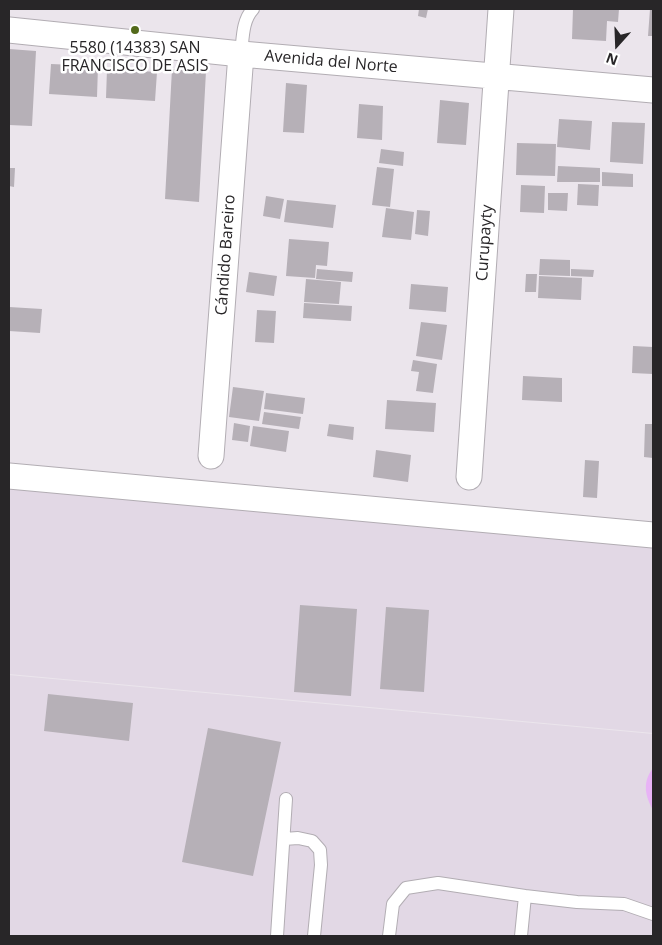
<!DOCTYPE html>
<html>
<head>
<meta charset="utf-8">
<style>
  body { margin:0 }
  #map { position:relative; width:662px; height:945px; overflow:hidden; background:#ebe5ec; font-family:"Open Sans",sans-serif }
  canvas { display:block }
  .frame { position:absolute; inset:0; border:10px solid #282628; pointer-events:none }
  .north { position:absolute; left:592px; top:20px; width:50px; height:50px; -webkit-text-stroke:4px #fff; paint-order:stroke; rotate:200deg; font-size:14px; font-weight:700; line-height:20px; text-align:center; color:#282628 }
  .north::after { content:''; display:block; margin:auto; width:18px; height:22px; background:#282628; clip-path:polygon(50% 0,100% 100%,50% 72%,0 100%) }
</style>
</head>
<body>
<div id="map">
<canvas width="662" height="945"></canvas>
<div class="frame"></div>
<div class="north">N</div>
</div>
<script>
const ctx = document.querySelector('canvas').getContext('2d');
ctx.lineJoin = 'round';
function paint(path, color) { ctx.fillStyle = color; ctx.fill(path, 'evenodd'); }
function strokePath(path, color, width, dash) { ctx.strokeStyle = color; ctx.lineWidth = width; ctx.lineCap = dash ? 'butt' : 'round'; ctx.setLineDash(dash || []); ctx.stroke(path); }
function label(font, color, halo, rows, align = 'center') {
  ctx.font = font + ' "Open Sans",sans-serif'; ctx.lineWidth = 5; ctx.setLineDash([]); ctx.textBaseline = 'middle'; ctx.strokeStyle = halo; ctx.fillStyle = color; for (const [text, x, y, turn = 0] of rows) {
    ctx.save(); ctx.translate(x, y); ctx.rotate((+turn || 0) * Math.PI / 180); ctx.textAlign = isNaN(turn) ? turn : align; if (halo) ctx.strokeText(text, 0, 0); ctx.fillText(text, 0, 0); ctx.restore();
  }
}
paint(new Path2D(`
  M9 475 653 531V733L9 674Z
  M9 675 653 734V936H9Z`), '#e2d8e5');
paint(new Path2D(`
  M653 768V810C645 796 642 782 653 768Z`), '#e8b3f6');
paint(new Path2D(`
  M419 9H428L426 18 418 16Z
  M573 9H619L618 22 607 21 606 41 572 39Z
  M650 9H653V36H648Z
  M9 49 36 51 32 126 9 125Z
  M51 64 98 66 97 97 49 94Z
  M107 69 157 72 155 101 106 98Z
  M172 69 206 71 199 202 165 199Z
  M286 83 307 85 304 133 283 132Z
  M440 100 469 103 466 145 437 143Z
  M359 104 383 106 382 140 357 138Z
  M559 119 592 121 590 150 557 147Z
  M612 122 645 123 643 164 610 162Z
  M517 143 556 144 555 176 516 175Z
  M381 149 404 152 403 166 379 163Z
  M558 166 600 168V182H557Z
  M377 167 394 169 390 207 372 205Z
  M9 168H15L14 187 9 186Z
  M602 172 633 174V187L602 186Z
  M578 184 599 185 598 206 577 205Z
  M521 185 545 186 544 213 520 212Z
  M548 193H568L567 211 548 210Z
  M266 196 284 199 280 219 263 216Z
  M287 200 336 205 333 228 284 222Z
  M386 208 414 212 411 240 382 237Z
  M417 210 430 211 428 236 415 234Z
  M289 239 329 242 327 266 316 265 315 278 286 276Z
  M540 259 570 260V276L539 275Z
  M317 269 353 272 352 282 316 279Z
  M571 269 594 270 593 277 571 276Z
  M249 272 277 276 274 296 246 292Z
  M526 274H537L536 292H525Z
  M539 276 582 278 581 300 538 298Z
  M306 279 341 282 339 304 304 302Z
  M411 284 448 287 446 312 409 309Z
  M304 303 352 306 351 321 303 318Z
  M9 307 42 309 40 333 9 331Z
  M257 310 276 311 274 343 255 342Z
  M421 322 447 325 442 360 416 356Z
  M633 346 653 347V374L632 373Z
  M413 360 437 364 433 393 416 391 419 372 411 371Z
  M523 376 562 378V402L522 400Z
  M233 387 264 391 259 421 229 417Z
  M266 393 305 398 303 414 264 409Z
  M387 400 436 403 434 432 385 429Z
  M264 412 301 417 299 429 262 424Z
  M234 423 250 426 248 442 232 440Z
  M329 424 354 427 353 440 327 436Z
  M645 424H653V458L644 457Z
  M253 426 289 431 286 452 250 446Z
  M376 450 411 455 408 482 373 477Z
  M585 460 599 461 597 498 583 497Z
  M300 605 357 609 351 696 294 692Z
  M386 607 429 610 424 692 380 689Z
  M48 694 133 703 129 741 44 731Z
  M208 728 281 742 253 876 182 862Z`), '#b6b0b7');
const service = new Path2D(`
  M241 54C243 38 242 21 253 9
  M284 839 298 838 312 841 320 850 321 865 314 936
  M277 936 286 799
  M389 936 393 904 406 888 438 883 525 896
  M521 936 525 896 577 902 624 904 653 914`);
const minor = new Path2D(`
  M9 30 241 54 653 90
  M211 456 241 54
  M9 476 653 535
  M469 477 501 9`);
strokePath(service, '#b2adb3', 14);
strokePath(minor, '#b2adb3', 27);
strokePath(service, '#fff', 12);
strokePath(minor, '#fff', 25);
for (const [x, y, r, color] of [
  [135,30,5,"#536a1b"]
]) { const dot = new Path2D(); dot.arc(x, y, r, 0, 2 * Math.PI); ctx.fillStyle = color; ctx.fill(dot); strokePath(dot, '#fff', 2); }
label('16px', '#282628', '#fff', [
  ["5580 (14383) SAN",135,48],
  ["FRANCISCO DE ASIS",135,66]
]);
label('16px', '#282628', '#fff', [
  ["Avenida del Norte",331,62,5],
  ["Curupayty",485,243,-86],
  ["Cándido Bareiro",226,255,-86]
]);
</script>
</body>
</html>
